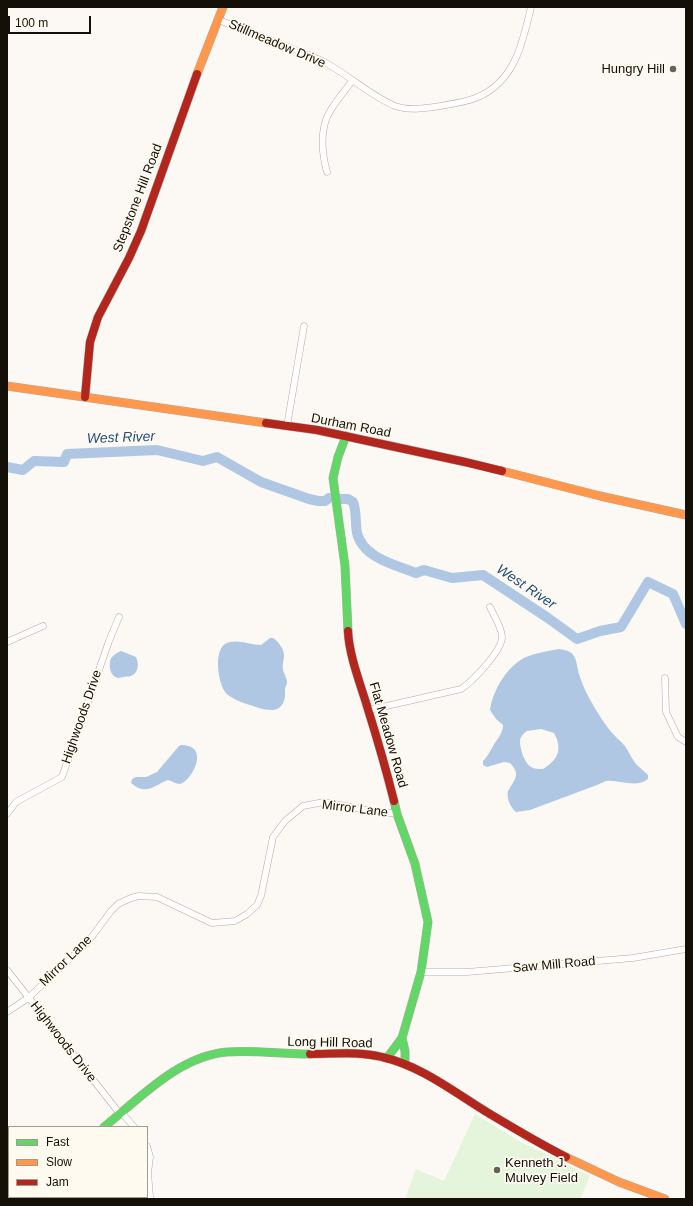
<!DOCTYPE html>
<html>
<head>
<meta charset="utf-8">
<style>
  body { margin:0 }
  #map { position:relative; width:693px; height:1206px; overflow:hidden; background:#fcf9f4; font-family:Arial,sans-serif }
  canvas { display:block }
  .frame { position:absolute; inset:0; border:8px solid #141007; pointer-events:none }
  .legend { position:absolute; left:8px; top:1126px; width:140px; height:72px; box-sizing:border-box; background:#fffaf0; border:1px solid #a19c93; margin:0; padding:5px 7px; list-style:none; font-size:12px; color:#141007 }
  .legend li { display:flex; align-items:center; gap:8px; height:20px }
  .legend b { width:20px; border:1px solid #a19c93 }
  .scale { position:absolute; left:8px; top:16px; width:83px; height:18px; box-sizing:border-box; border:2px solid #141007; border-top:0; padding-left:5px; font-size:12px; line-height:14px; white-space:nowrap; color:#141007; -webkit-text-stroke:3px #fffaf0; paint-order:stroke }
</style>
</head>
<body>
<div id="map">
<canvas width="693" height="1206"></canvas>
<div class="frame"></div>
<ul class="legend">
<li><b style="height:5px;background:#63d668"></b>Fast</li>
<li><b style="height:5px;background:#ff974d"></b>Slow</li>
<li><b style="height:5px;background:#b3261e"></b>Jam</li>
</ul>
<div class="scale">100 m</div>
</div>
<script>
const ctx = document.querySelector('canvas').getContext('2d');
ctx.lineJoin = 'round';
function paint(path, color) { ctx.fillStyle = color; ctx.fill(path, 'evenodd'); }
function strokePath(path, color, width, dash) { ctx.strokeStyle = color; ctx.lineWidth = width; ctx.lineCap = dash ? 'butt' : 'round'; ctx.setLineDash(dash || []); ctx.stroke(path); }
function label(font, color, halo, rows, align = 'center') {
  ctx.font = font + ' Arial,sans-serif'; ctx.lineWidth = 3.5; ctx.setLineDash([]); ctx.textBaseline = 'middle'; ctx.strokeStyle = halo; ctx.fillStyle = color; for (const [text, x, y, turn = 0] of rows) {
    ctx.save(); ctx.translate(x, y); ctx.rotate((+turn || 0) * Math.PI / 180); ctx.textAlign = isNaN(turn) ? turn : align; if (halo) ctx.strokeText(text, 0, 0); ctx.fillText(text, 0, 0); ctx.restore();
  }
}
paint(new Path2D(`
  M475 1114 519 1141 590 1176 580 1199H405L416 1169 444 1181Z`), '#e5f5dc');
paint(new Path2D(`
  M270 638H273C278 641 284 649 284 655 284 660 282 665 283 670 284 674 287 678 287 682 287 684 286 686 285 688 285 691 285 694 285 697 282 714 268 711 256 707 247 704 236 701 228 695 218 688 213 651 225 644 236 638 249 645 261 645Z
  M559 649C579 651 575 662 580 677 585 693 598 714 608 728 613 735 620 740 625 746 629 752 632 759 636 764 640 768 644 771 648 775V779C635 789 620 779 606 781 603 782 600 784 597 785L530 810 516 812C511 808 506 798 508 791 508 791 511 786 511 786 518 775 518 772 510 763L504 762 487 767 483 765V761C487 757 489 753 492 748 496 740 503 734 503 725L496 719 490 710C493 690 507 666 526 657 536 653 548 651 559 649ZM541 729 554 733C563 749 558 760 543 769 539 769 534 769 531 767 524 763 520 748 520 741 520 737 524 733 527 731Z
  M121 651 136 657C139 663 139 673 131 676 129 677 126 676 124 677 122 677 120 678 118 678 111 677 109 668 110 662 110 657 116 653 121 651Z
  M181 745C212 745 191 782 180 784 176 784 172 781 168 780 153 786 146 796 131 783L132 779 136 777H146L157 772 179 746Z`), '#b0c7e4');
strokePath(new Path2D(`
  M7 467 23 470 34 461 64 462 67 454 157 450 203 461 217 457 261 482 309 499 318 501H325L329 498
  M341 499H348L353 502C357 512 355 523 357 533 363 558 396 565 416 573L424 570 452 578 483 575 548 618 577 639 600 631 621 627 648 582 673 594 686 624`), '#b0c7e4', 10);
const street = new Path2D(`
  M219 20C247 32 276 41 303 53 311 56 319 59 326 63 350 76 369 95 395 106 409 111 426 108 440 106 452 104 467 102 478 97 515 81 523 42 531 7
  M327 172C322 154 320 135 327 117 333 104 344 92 352 81
  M287 426 304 326
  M7 642 43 626
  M665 678 666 712 678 737 686 742
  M369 710 461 689C473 681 503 650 502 636 501 626 494 616 490 607
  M7 814 16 802 62 777 109 641 119 617
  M7 970 120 1114
  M421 972H467L633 958 686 949
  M7 1012 28 998 88 942 111 911 118 904 131 898 139 896 157 897 212 923 235 921 247 914 257 905 261 896 273 837 285 821 303 806 324 802 361 809 397 814
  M122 1113 134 1127
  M147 1146 150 1157 148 1173 150 1197 151 1199`);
const fast = new Path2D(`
  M346 436 338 457 333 478 345 566 348 631
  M402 1038 405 1051V1064
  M387 1058 402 1038 421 972 428 922 415 864 397 814 394 801
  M104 1127C140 1098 179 1056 227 1052 255 1050 282 1054 310 1054
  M7 1168 9 1167`);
const slow = new Path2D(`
  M197 74 223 7
  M7 386 266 423
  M502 471 600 496 686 515
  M566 1157 619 1182 665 1199`);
const jam = new Path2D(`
  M85 397 90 342 98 317 129 258 141 231 197 74
  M266 423 317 430 465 462 502 471
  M348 631C349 655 360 683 367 706 377 738 386 769 394 801
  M310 1054C334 1054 359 1051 382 1057 422 1066 455 1093 490 1114 515 1129 540 1144 566 1157`);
strokePath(street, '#afaba5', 7);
strokePath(fast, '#afaba5', 9);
strokePath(slow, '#afaba5', 9);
strokePath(jam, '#afaba5', 9);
strokePath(street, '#fffefd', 6);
strokePath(fast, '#63d668', 8);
strokePath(slow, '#ff974d', 8);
strokePath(jam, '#b3261e', 8);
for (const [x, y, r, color] of [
  [673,69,4,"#65625a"],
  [497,1170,4,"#65625a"]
]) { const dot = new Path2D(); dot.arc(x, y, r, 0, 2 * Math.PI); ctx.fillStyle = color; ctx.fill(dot); strokePath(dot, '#fffaf0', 1.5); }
label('13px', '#141007', '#fffaf0', [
  ["Stillmeadow Drive",277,44,23],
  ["Stepstone Hill Road",138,198,-69],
  ["Durham Road",351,426,11],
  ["Highwoods Drive",82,717,-71],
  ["Flat Meadow Road",388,735,74],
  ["Mirror Lane",355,809,7],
  ["Mirror Lane",66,961,-44],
  ["Saw Mill Road",554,965,-5],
  ["Highwoods Drive",63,1042,52],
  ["Long Hill Road",330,1043,1]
]);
label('13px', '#141007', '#fffaf0', [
  ["Hungry Hill",665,69],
  ["Kenneth J.",505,1163,"left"],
  ["Mulvey Field",505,1178,"left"]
], 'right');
label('italic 14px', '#1f4c82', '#fffaf0', [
  ["West River",121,438,-2],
  ["West River",526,587,34]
]);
</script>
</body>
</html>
